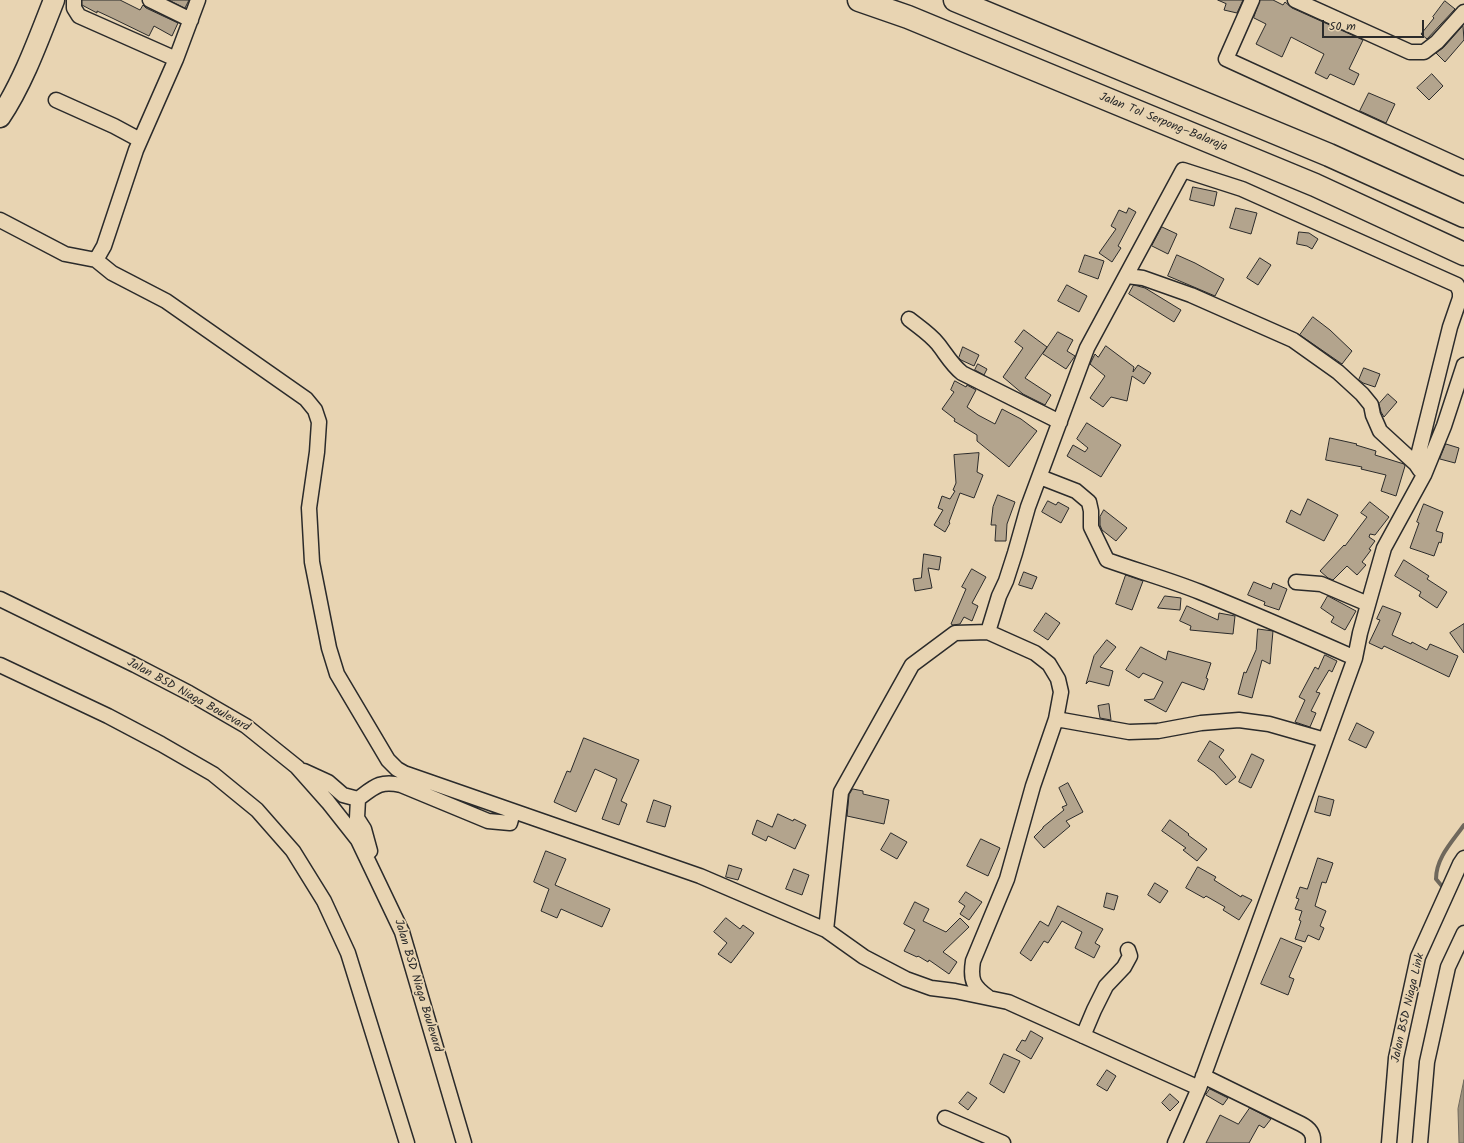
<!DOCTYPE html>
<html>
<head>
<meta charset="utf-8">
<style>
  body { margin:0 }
  #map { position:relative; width:1464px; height:1143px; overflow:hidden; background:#e8d4b2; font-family:Kalam,sans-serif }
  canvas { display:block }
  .scale { position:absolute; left:1322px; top:20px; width:102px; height:18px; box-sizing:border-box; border:2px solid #2b2b2b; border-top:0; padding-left:5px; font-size:12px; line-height:14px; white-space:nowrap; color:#2b2b2b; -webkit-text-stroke:3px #e8d4b2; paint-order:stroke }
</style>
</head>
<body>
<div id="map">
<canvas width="1464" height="1143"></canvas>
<div class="scale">50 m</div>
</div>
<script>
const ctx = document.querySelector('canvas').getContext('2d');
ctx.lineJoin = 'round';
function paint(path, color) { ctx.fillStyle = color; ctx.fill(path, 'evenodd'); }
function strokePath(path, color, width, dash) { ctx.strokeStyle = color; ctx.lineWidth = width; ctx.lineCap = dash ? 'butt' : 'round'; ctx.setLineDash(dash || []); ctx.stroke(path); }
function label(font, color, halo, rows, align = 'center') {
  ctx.font = font + ' Kalam,sans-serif'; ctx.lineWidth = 3.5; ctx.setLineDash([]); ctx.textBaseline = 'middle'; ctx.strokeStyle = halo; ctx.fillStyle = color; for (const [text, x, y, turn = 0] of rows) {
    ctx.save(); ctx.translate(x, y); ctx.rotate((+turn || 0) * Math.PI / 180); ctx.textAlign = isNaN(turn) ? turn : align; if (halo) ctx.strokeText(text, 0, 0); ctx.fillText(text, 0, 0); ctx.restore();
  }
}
const water = new Path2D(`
  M1464 1080V1143H1459L1458 1109Z`);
paint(water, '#9d917d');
strokePath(water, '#6f685c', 1);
strokePath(new Path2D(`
  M1441 885 1436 879C1436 858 1452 842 1464 825`), '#6f685c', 4);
const building = new Path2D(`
  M82 0H120L140 10 143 5 146 8 178 23 172 36 154 26 149 36 112 18 97 11V13L82 5Z
  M169 0H189L185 8Z
  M1218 0H1243L1237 13 1224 10 1226 4Z
  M1260 0H1273L1283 5 1285 2 1292 8 1363 40 1349 69 1359 74 1354 85 1330 74 1327 79 1315 73 1324 54 1291 37 1282 57 1256 44 1266 24 1254 18Z
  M1445 1 1455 9 1427 39 1421 34 1434 18 1433 17Z
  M1463 26 1464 40 1445 62 1436 53 1443 48Z
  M1432 74 1443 86 1429 100 1417 88Z
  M1369 93 1395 104 1386 123 1360 111Z
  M1193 187 1217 192 1214 206 1190 200Z
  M1129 208 1136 212 1118 246 1121 248 1112 262 1099 253 1116 229 1111 226 1119 210 1126 213Z
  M1236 208 1257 213 1251 234 1230 228Z
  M1162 227 1177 234 1168 254 1152 246Z
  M1299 232 1309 233 1318 239 1312 249 1307 246 1297 244Z
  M1085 255 1104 261 1098 279 1079 272Z
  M1177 255 1195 263 1224 279 1215 296 1168 276Z
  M1260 258 1271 265 1258 285 1247 278Z
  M1067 285 1087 296 1079 312 1058 301Z
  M1134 285 1145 288 1181 310 1174 322 1129 294Z
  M1313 317 1330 330 1352 351 1342 364 1300 335Z
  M1024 330 1047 347 1025 378 1051 395 1045 405 1023 394 1003 377 1023 348 1015 342Z
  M1058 332 1073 340 1067 351 1075 356 1066 369 1043 354Z
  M1106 346 1134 367 1133 372 1138 365 1151 373 1144 384 1132 376 1127 401 1111 397 1103 407 1090 398 1105 376 1090 364 1095 354 1098 357Z
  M963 347 979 355 974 366 961 360 959 358Z
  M978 364 987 369 984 375 975 370Z
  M1364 368 1380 374 1375 387 1363 383 1359 380Z
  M955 381 966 387 967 385 976 390 967 407 978 415 995 424 1002 409 1021 419 1037 431 1009 467 977 441V435L954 421 955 419 942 409 954 392 951 390Z
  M1388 394 1397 402 1384 417 1381 412 1379 404Z
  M1087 423 1121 445 1101 477 1067 456 1073 445 1085 452 1088 448 1077 439Z
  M1330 438 1357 444 1356 445 1376 451 1375 455 1404 464 1405 466 1396 496 1381 491 1386 475 1361 469 1362 467 1326 460Z
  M1446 444 1459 448 1455 463 1440 459Z
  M979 453 977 472 983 475 974 498 960 493 949 522 950 523 945 532 934 525 943 510 938 508 942 496 950 499 955 491 953 490 956 483 954 455Z
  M998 495 1015 502 1007 524 1006 541H995L996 525H991L993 507Z
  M1308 499 1338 515 1324 541 1286 522 1291 510 1300 515Z
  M1048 501 1056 505 1058 502 1069 508 1061 523 1042 512Z
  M1370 502 1389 517 1375 535 1370 534 1369 537 1375 541 1369 549 1371 550 1362 562 1366 565 1357 575 1347 566 1333 580 1328 578 1320 571 1344 545 1345 546 1367 517 1361 513Z
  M1424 504 1443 512 1436 531 1443 533 1441 543 1439 542 1434 556 1410 548 1419 523 1417 522Z
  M1104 510 1127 528 1116 541 1102 530 1100 525V517Z
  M924 554 941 557 939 570 928 568 932 588 915 591 913 579 921 578Z
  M1404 560 1429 576 1427 579 1447 592 1437 608 1419 596 1421 592 1395 576Z
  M972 569 986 577 972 603 978 606 972 621 964 617 960 624 953 625 951 624 966 589 962 587Z
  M1024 572 1037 577 1032 589 1019 585Z
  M1126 575 1143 581 1132 610 1116 604Z
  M1254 582 1271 589 1273 583 1287 589 1279 610 1264 605 1265 602 1248 595Z
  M1165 596 1181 598 1180 610 1158 608Z
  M1328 596 1356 611 1345 630 1331 622 1334 617 1321 608Z
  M1187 606 1218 620 1219 613 1235 616 1233 634 1190 630 1191 626 1180 621Z
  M1383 606 1401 613 1392 635 1411 644 1412 642 1427 650 1430 644 1458 656 1449 677 1384 646 1382 649 1369 643 1380 620 1377 619Z
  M1046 613 1060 623 1048 640 1034 631Z
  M1464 624V653L1450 633Z
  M1258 629 1273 631 1270 664 1262 660 1252 698 1238 694 1244 672 1246 673 1256 650Z
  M1107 640 1116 647 1100 667 1113 671 1109 686 1089 681 1086 684 1094 656Z
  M1141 647 1166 660 1168 651 1211 663 1206 678 1208 679 1204 690 1182 682 1166 712 1144 700 1154 699 1163 682 1143 673 1139 678 1126 670Z
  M1325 655 1337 661 1332 672 1329 670 1316 692 1320 693 1311 711 1316 713 1310 727 1295 722 1305 700 1299 697 1315 667 1318 669Z
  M1109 704 1111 720 1100 718 1098 706Z
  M1357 723 1374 732 1366 748 1349 740Z
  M584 738 639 760 621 801 627 804 619 825 602 819 617 779 595 769 576 812 554 802 567 771 570 772Z
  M1210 741 1224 750 1219 757 1236 777 1226 785 1214 772 1198 761Z
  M1252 754 1264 760 1251 788 1239 782Z
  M1068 783 1083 812 1066 821 1070 826 1044 848 1034 837 1043 828V827L1064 810 1062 807 1067 805 1059 788Z
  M853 789 863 791V794L889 800 884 824 847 816 849 795Z
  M1319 796 1334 800 1330 816 1315 812Z
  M654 800 671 806 665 827 647 822Z
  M778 814 793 821 794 819 806 825 795 849 768 836 766 841 752 834 757 820 772 827Z
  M1170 820 1189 834 1188 835 1207 849 1197 861 1183 850 1186 848 1162 831Z
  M891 833 907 842 897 859 881 850Z
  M981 839 1000 848 988 876 967 866Z
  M546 851 566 859 555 885 610 909 602 927 561 909 557 918 541 911 549 889 534 882Z
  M1318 858 1333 863 1326 883 1322 882 1315 906 1326 911 1320 926 1324 928 1319 940 1308 935 1305 942 1295 939 1301 921 1299 920 1302 911 1295 909 1299 899 1296 898 1300 887 1307 889Z
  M729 865 742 869 738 880 726 877Z
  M1198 867 1216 877 1214 880 1241 897 1242 895 1252 900 1239 920 1223 910 1225 907 1206 896 1204 898 1186 888Z
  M794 869 809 875 802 895 786 889Z
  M1155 883 1168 891 1160 903 1148 895Z
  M966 892 982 902 969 920 960 914 965 906 959 902Z
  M1107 893 1118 896 1114 910 1104 907Z
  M915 902 929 909 923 921 946 932 960 918 969 927 943 952 957 962 949 974 929 960 928 962 918 956 917 957 904 951 915 930 904 924Z
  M1058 906 1103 929 1095 943 1100 946 1094 958 1075 948 1082 932 1062 921 1048 943 1044 941 1031 961 1020 953 1040 921 1048 926Z
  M726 918 740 929 743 925 754 933 731 963 718 954 727 943 714 932Z
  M1281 938 1302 947 1289 977 1294 979 1288 995 1261 984Z
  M1031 1031 1043 1038 1031 1059 1016 1050 1022 1040 1025 1041Z
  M1004 1054 1020 1061 1004 1093 990 1084Z
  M1107 1070 1116 1076 1107 1091 1097 1085Z
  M1210 1089 1228 1098 1223 1105 1206 1095Z
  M968 1092 977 1098 968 1110 959 1103Z
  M1170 1094 1179 1102 1170 1111 1162 1103Z
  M1250 1108 1271 1119 1264 1128 1259 1125 1249 1143H1206L1220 1115 1238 1124Z`);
paint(building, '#b3a48d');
strokePath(building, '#2b2b2b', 1);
const minor = new Path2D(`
  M74 0V8L79 16 176 59
  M150 0 191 20
  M1252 0 1226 59 1464 168
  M1295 0 1410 52H1424L1437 42 1464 12
  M56 100 114 126 140 140
  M0 220 65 254 96 260 112 273 166 301 306 399 315 410 319 422 317 452 309 508 312 562 329 648 337 674 388 760 397 769 404 773 700 876 826 930 864 957 906 979 931 988 955 991 1008 1002 1199 1088 1355 658 1360 633 1384 548 1424 475 1444 426 1464 365
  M96 260 104 246 136 150 176 59 198 0
  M1127 276 1143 278 1191 295 1293 340 1338 372 1362 394 1371 405 1373 415 1380 431 1416 464 1420 470
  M909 319C919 327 930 334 938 344 946 354 951 364 962 373L1060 422
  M1040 477 1076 491 1089 502 1091 511V527L1107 560C1138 571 1170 580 1200 592 1252 613 1303 635 1355 658
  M1296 582 1321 584 1368 604
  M0 599 135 665 189 693 246 726 297 767 328 802 358 840 402 932 464 1143
  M988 632 999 596 1006 581 1015 553 1028 507 1087 348 1183 170 1242 189 1457 285 1460 292V298L1450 327 1416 464
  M0 665 108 716 161 744 213 774 257 810 293 851 324 901 348 953 407 1143
  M1056 719 1129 732 1158 731 1201 723 1239 720 1269 724 1325 740
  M304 771 328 782 343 795 358 799
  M370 851 364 829 357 818 358 799C374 787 380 780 401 785L488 821 510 823 513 812
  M826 930 841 792 912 665 955 633 988 632 1035 653 1049 664 1058 679 1061 692 1056 719 1033 786 1007 879 973 961C970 980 973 986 988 997
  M1083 1036 1094 1010 1106 986 1124 967 1130 956 1128 950
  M1203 1076 1301 1124C1309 1128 1314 1133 1313 1143
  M945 1118 1003 1143
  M1175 1143 1199 1088
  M1389 1143 1396 1058 1418 957 1460 864 1464 858
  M1420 1143 1427 1062 1448 967 1464 933`);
const secondary = new Path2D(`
  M0 117C23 83 39 38 54 0`);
const motorway = new Path2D(`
  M859 0 908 17 1315 185 1464 254
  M955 0 1329 155 1464 216`);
strokePath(minor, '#2b2b2b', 17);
strokePath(secondary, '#2b2b2b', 23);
strokePath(motorway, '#2b2b2b', 25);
strokePath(minor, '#e8d4b2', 14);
strokePath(secondary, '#e8d4b2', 20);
strokePath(motorway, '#e8d4b2', 22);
label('12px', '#2b2b2b', '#e8d4b2', [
  ["Jalan Tol Serpong–Balaraja",1163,123,22],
  ["Jalan BSD Niaga Boulevard",188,696,29],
  ["Jalan BSD Niaga Boulevard",417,986,73],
  ["Jalan BSD Niaga Link",1409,1008,-77]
]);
</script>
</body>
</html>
